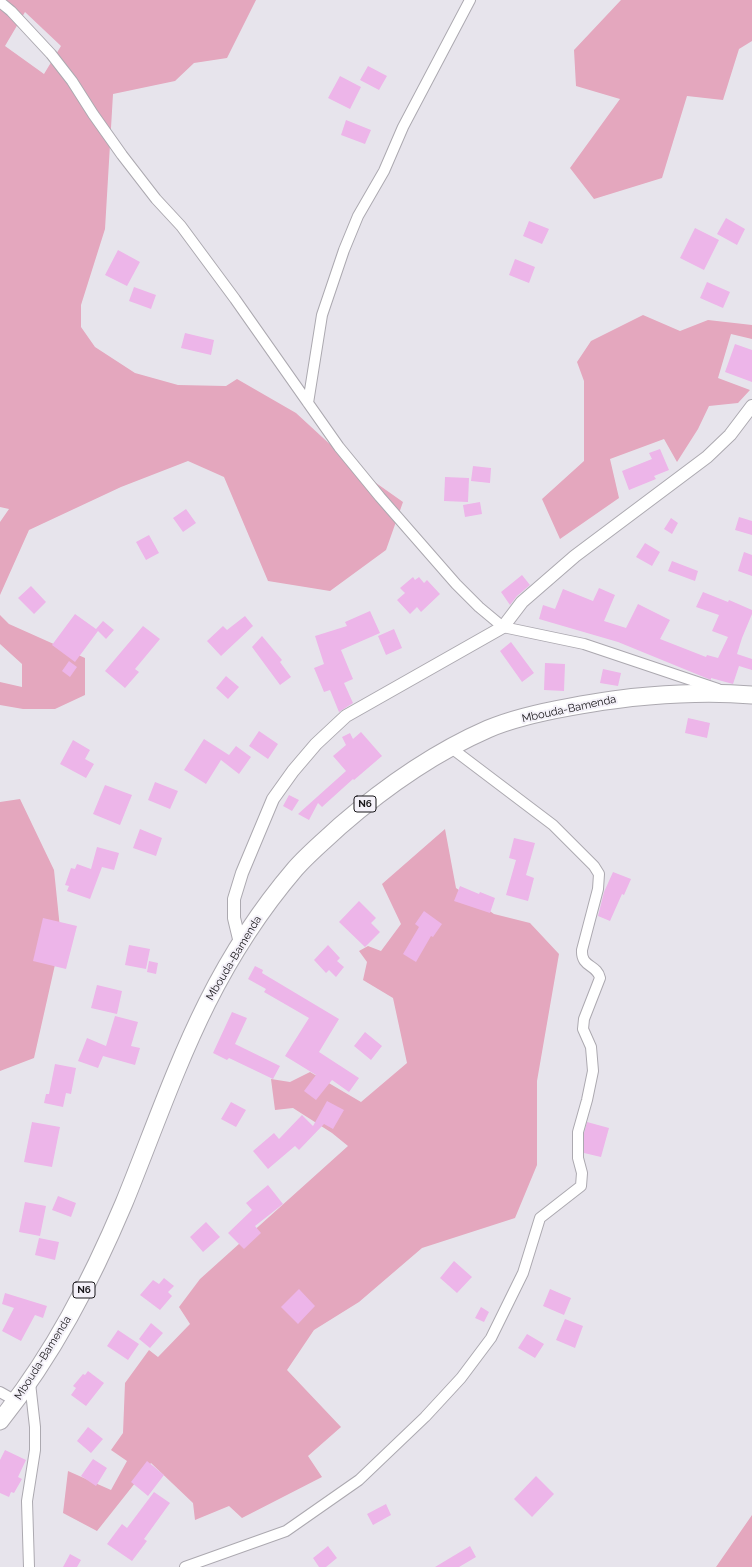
<!DOCTYPE html>
<html>
<head>
<meta charset="utf-8">
<style>
  body { margin:0 }
  canvas { display:block; background:#e7e4ec }
</style>
</head>
<body>
<canvas width="752" height="1567"></canvas>
<script>
const ctx = document.querySelector('canvas').getContext('2d');
ctx.lineJoin = 'round';
function paint(path, color) { ctx.fillStyle = color; ctx.fill(path, 'evenodd'); }
function strokePath(path, color, width, dash) { ctx.strokeStyle = color; ctx.lineWidth = width; ctx.lineCap = dash ? 'butt' : 'round'; ctx.setLineDash(dash || []); ctx.stroke(path); }
function label(font, color, halo, rows, align = 'center') {
  ctx.font = font + ' Raleway,sans-serif'; ctx.lineWidth = 4; ctx.setLineDash([]); ctx.textBaseline = 'middle'; ctx.strokeStyle = halo; ctx.fillStyle = color; for (const [text, x, y, turn = 0] of rows) {
    ctx.save(); ctx.translate(x, y); ctx.rotate((+turn || 0) * Math.PI / 180); ctx.textAlign = isNaN(turn) ? turn : align; if (halo) ctx.strokeText(text, 0, 0); ctx.fillText(text, 0, 0); ctx.restore();
  }
}
paint(new Path2D(`
  M0 0H256L227 58 194 63 175 81 113 94 105 229 81 305V327L95 347 135 373 178 385 226 386 237 379 296 413 359 471 403 502 386 550 330 591 268 581 224 477 188 461 121 487 29 530 0 595V522L9 509 0 507ZM25 12 61 46 44 74 5 46Z
  M621 0H752V41L739 49 723 100 687 96 662 178 594 199 570 168 620 99 576 86 574 50Z
  M643 315 680 331 708 320 752 325V339L731 334 718 378 750 390 738 403 709 406 698 429 677 462 664 439 610 459 619 498 560 539 542 499 584 461V381L577 362 591 341Z
  M0 615 9 624 85 658V695L55 709H23L0 705V682L22 687V664L0 644Z
  M20 799 54 870 61 938 34 1058 0 1071V802Z
  M445 829 456 888 494 914 530 923 559 954 537 1081V1165L515 1218 422 1248 359 1302 314 1330 287 1370 341 1427 308 1456 322 1477 242 1518 229 1506 195 1520 193 1503 151 1463 97 1531 63 1513 68 1471 111 1490 127 1461 111 1450 123 1433 125 1383 149 1350 158 1357 190 1324 179 1307 200 1279 348 1146 332 1133 293 1108 275 1110 271 1079 290 1082 310 1072 361 1102 407 1063 393 998 363 980 367 962 359 951 368 946 381 951 401 924 382 884Z
  M752 1515V1567H715H716Z`), '#e4a7be');
paint(new Path2D(`
  M368 66 387 76 379 90 360 80Z
  M340 76 361 87 350 109 328 98Z
  M346 120 371 130 365 144 341 135Z
  M726 218 745 229 737 245 717 234Z
  M529 221 549 229 542 244 523 236Z
  M695 228 719 240 704 270 680 258Z
  M118 250 140 262 127 286 105 275Z
  M515 259 535 267 529 283 509 275Z
  M707 282 730 292 723 308 700 298Z
  M134 287 156 295 151 309 129 301Z
  M185 333 214 340 211 355 181 348Z
  M735 344 752 350V382L725 372Z
  M660 449 669 470 654 476 656 479 629 490 622 471 652 459 649 453Z
  M473 466 491 468 490 483 471 481Z
  M445 477 469 478 468 502 444 501Z
  M480 502 482 514 465 517 463 505Z
  M186 509 196 523 183 532 173 518Z
  M739 517 752 521V535L735 530Z
  M671 518 678 523 672 534 664 529Z
  M149 535 159 553 146 560 136 542Z
  M645 543 660 552 652 566 636 557Z
  M744 552 752 555V576L738 571Z
  M672 561 698 571 695 581 668 571Z
  M522 575 530 585 517 596 510 605 501 592Z
  M413 577 415 580 419 577 424 583 427 580 440 594 421 612 417 607 410 614 397 600 405 593 400 588Z
  M31 586 46 602 34 614 18 598Z
  M599 588 615 595 604 621 626 628 638 604 670 620 660 639 706 657 707 655 718 658 728 637 712 631 719 615 696 607 703 592 728 602 729 600 752 610V614L742 638 737 654 752 659V670L739 666 733 684 711 678V680L618 642 539 619 543 605 555 609 563 589 593 601Z
  M370 611 380 633 341 650 353 679 344 683 353 703 339 712 330 690 324 692 314 668 324 664 315 636 347 626 345 622Z
  M75 614 96 629 103 621 114 630 106 639 98 631 75 662 52 645Z
  M245 616 253 626 221 656 207 641 223 626 227 630Z
  M143 626 160 639 135 669 139 672 125 688 105 671Z
  M394 629 402 648 386 655 378 636Z
  M262 636 282 660 280 662 291 677 280 685 252 647Z
  M511 642 534 673 522 682 500 651Z
  M69 661 77 667 70 677 62 671Z
  M545 663 565 664 564 691 544 690Z
  M603 669 621 673 618 686 600 683Z
  M226 676 239 687 228 699 216 688Z
  M688 718 710 723 707 738 685 733Z
  M259 731 278 744 268 759 249 746Z
  M361 732 382 756 354 780 353 779 322 807 318 803 309 820 298 814 346 771 333 756 346 745 342 737 350 733 353 739Z
  M204 739 229 755 236 746 251 757 239 774 221 760 206 784 184 770Z
  M73 740 90 750 85 759 94 764 86 778 60 764Z
  M155 782 178 791 170 809 148 800Z
  M105 785 132 795 120 825 93 814Z
  M289 795 299 800 292 811 283 806Z
  M140 829 162 838 156 856 133 848Z
  M514 838 535 843 526 875 534 878 528 901 506 895 516 860 509 858Z
  M97 847 119 853 114 870 102 867 90 899 67 891 69 886 65 885 71 868 75 869 77 864 91 869Z
  M613 872 631 879 624 895 622 894 610 921 598 916 604 892Z
  M460 886 479 894 480 892 495 898 490 913 454 901Z
  M359 901 376 918 371 923 380 932 365 947 339 922Z
  M424 911 442 924 433 937 431 936 416 962 403 954 419 927 415 924Z
  M43 918 77 926 66 969 33 961Z
  M129 945 150 949 146 969 125 965Z
  M328 945 340 958 337 961 344 967 336 977 329 970 326 973 314 960Z
  M149 961 158 963 156 974 147 972Z
  M255 966 263 970 262 973 339 1019 319 1052 359 1078 349 1092 332 1080 316 1100 304 1091 316 1075 285 1056 309 1018 264 992 266 989 248 979Z
  M97 985 122 991 117 1014 91 1008Z
  M232 1012 247 1018 235 1044 280 1066 273 1079 229 1058 227 1060 213 1053Z
  M115 1016 138 1022 131 1046 140 1048 135 1065 103 1056 98 1068 78 1061 87 1038 106 1046Z
  M365 1032 382 1046 371 1060 354 1046Z
  M55 1064 76 1068 71 1094 66 1093 63 1107 44 1103 46 1094H49Z
  M327 1101 344 1110 333 1129 324 1124 299 1150 295 1146 268 1169 253 1151 274 1133 279 1139 302 1115 313 1126Z
  M231 1102 246 1110 236 1127 221 1119Z
  M32 1122 60 1127 52 1167 24 1162Z
  M587 1122 609 1128 601 1157 584 1153V1133Z
  M268 1185 283 1204 255 1226 261 1233 244 1249 228 1233 252 1210 246 1203Z
  M58 1196 76 1203 71 1217 52 1210Z
  M25 1202 46 1206 40 1236 19 1232Z
  M206 1222 220 1237 203 1252 190 1237Z
  M39 1238 59 1242 55 1260 35 1255Z
  M454 1261 472 1277 457 1293 440 1278Z
  M164 1278 174 1286 168 1292 172 1296 160 1310 140 1295 153 1280 159 1284Z
  M299 1289 315 1306 298 1324 281 1307Z
  M550 1289 571 1298 564 1315 543 1306Z
  M5 1293 47 1306 43 1318 35 1315 21 1341 2 1331 14 1308 2 1304Z
  M481 1307 489 1312 484 1322 475 1318Z
  M565 1319 583 1326 575 1348 556 1340Z
  M151 1323 163 1333 150 1348 139 1339Z
  M118 1330 139 1344 128 1360 107 1346Z
  M527 1334 544 1344 535 1358 518 1348Z
  M88 1371 104 1383 86 1406 71 1395 76 1388 73 1386 83 1374 85 1375Z
  M88 1427 103 1439 91 1453 77 1441Z
  M5 1450 26 1460 18 1477 22 1479 14 1493 11 1492 9 1497 0 1493V1460Z
  M93 1459 107 1468 96 1486 81 1476Z
  M147 1461 164 1475 148 1496 131 1482Z
  M536 1476 554 1494 532 1517 514 1499Z
  M154 1492 170 1503 144 1539 147 1541 132 1561 107 1544 122 1524 127 1528Z
  M386 1504 391 1515 373 1525 367 1514Z
  M328 1546 337 1558 326 1567H319L313 1558Z
  M470 1546 476 1557 459 1567H435Z
  M70 1554 81 1560 77 1567H63Z`), '#edb5e9');
const minor = new Path2D(`
  M0 2 11 11 51 54 72 81 93 114 122 155 156 199 181 226 235 299 339 447 380 497 456 584 479 607 503 627 584 644 718 689
  M308 403 322 315 344 250 358 216 384 171 403 127 470 0
  M0 1392 16 1401
  M29 1567 27 1501 35 1450V1427L30 1383
  M185 1567 286 1531 359 1480 425 1417 461 1378 491 1338 523 1273 540 1218 581 1186 582 1173 578 1158V1132L587 1100 593 1071 591 1047 583 1029 584 1019 600 978C597 964 581 968 582 950L598 889 599 874 594 866 553 825 450 747`);
const tertiary = new Path2D(`
  M240 943 234 918V899L242 873 273 799 293 771 316 744 346 716 503 627 522 602 575 556 707 457 730 435 752 406`);
const trunk = new Path2D(`
  M0 1421C53 1355 91 1281 124 1203 151 1137 175 1067 207 1003 231 955 260 910 295 869 308 854 325 840 340 826 385 787 433 753 488 729 514 718 542 712 570 707 597 702 622 698 649 696 683 693 718 692 752 695`);
strokePath(minor, '#aca9b0', 12);
strokePath(tertiary, '#aca9b0', 14);
strokePath(trunk, '#aca9b0', 19);
strokePath(minor, '#fff', 10);
strokePath(tertiary, '#fff', 12);
strokePath(trunk, '#fff', 17);
for (const [x, y, w] of [
  [365,804,22],
  [84,1290,22]
]) { const box = new Path2D(); box.roundRect(x - w / 2, y - 8, w, 16, 3); ctx.fillStyle = '#f4f1f9'; ctx.fill(box); strokePath(box, '#19171a', 1); }
label('bold 10px', '#19171a', null, [
  ["N6",365,804],
  ["N6",84,1290]
]);
label('11px', '#19171a', '#f4f1f9', [
  ["Mbouda-Bamenda",569,709,-12],
  ["Mbouda-Bamenda",234,958,-59],
  ["Mbouda-Bamenda",43,1358,-58]
]);
</script>
</body>
</html>
